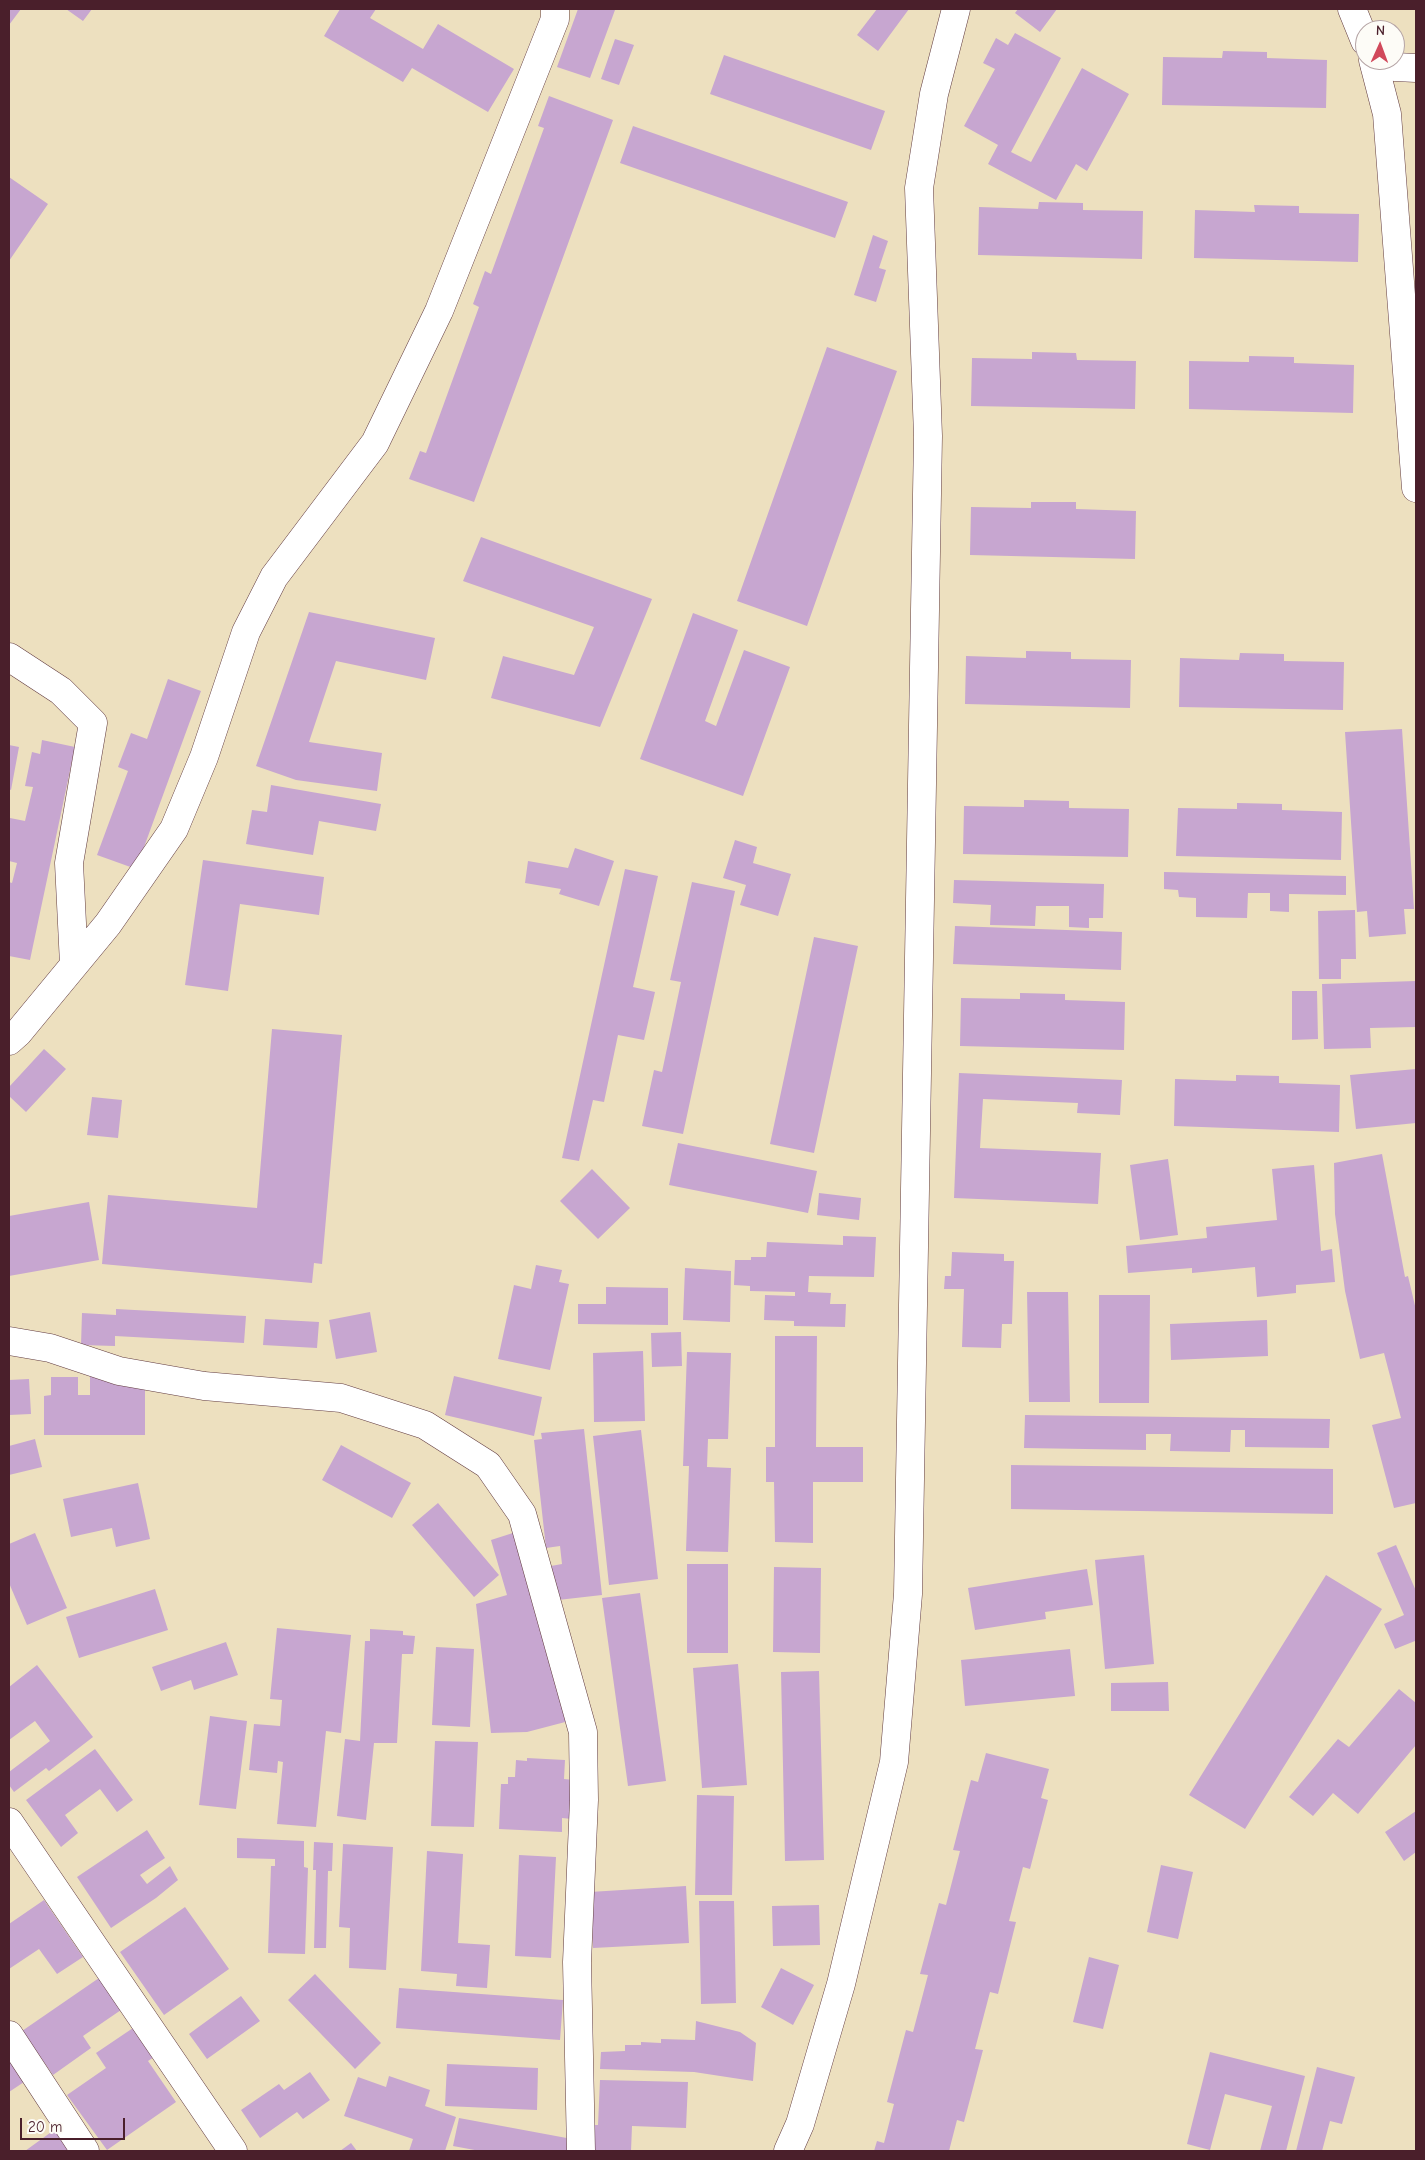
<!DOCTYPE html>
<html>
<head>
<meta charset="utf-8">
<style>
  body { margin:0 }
  #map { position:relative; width:1425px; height:2160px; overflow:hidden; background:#ede0bf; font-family:"Comic Neue",sans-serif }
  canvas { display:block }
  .frame { position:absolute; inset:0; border:10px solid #4a1f2b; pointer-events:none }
  .north { position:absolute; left:1355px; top:20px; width:50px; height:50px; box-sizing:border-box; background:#fdfcf7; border:1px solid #b5a4a5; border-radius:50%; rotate:2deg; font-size:14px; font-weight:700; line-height:20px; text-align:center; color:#4a1f2b }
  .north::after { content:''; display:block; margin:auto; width:18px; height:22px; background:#d1495b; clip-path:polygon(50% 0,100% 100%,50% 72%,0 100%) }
  .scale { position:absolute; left:20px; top:2118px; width:105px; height:22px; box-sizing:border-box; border:2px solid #4a1f2b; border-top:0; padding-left:6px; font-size:15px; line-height:18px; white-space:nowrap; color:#4a1f2b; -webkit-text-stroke:4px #fdfcf7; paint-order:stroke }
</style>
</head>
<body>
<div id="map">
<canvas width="1425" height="2160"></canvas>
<div class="frame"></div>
<div class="north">N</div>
<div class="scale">20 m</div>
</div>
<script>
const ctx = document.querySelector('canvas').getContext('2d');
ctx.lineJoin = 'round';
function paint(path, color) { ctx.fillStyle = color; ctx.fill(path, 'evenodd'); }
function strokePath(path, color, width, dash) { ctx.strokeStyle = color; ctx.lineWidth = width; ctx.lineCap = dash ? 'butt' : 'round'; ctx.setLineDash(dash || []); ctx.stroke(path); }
paint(new Path2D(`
  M9 9H21L9 25Z
  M66 9H92L83 21Z
  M340 9H376L370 18 423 49 438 24 514 69 488 112 412 68 403 82 324 36Z
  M578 9 615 10 590 78 557 67Z
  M877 9H909L878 51 857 35Z
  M1018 9H1057L1040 32 1015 13Z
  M1015 33 1061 58 1011 152 1031 162 1082 68 1129 94 1087 171 1076 164 1056 200 988 164 998 145 964 126 995 69 983 63 996 38 1008 45Z
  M615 39 634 45 619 85 601 79Z
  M1223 51 1267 52V58L1327 60 1326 108 1162 105 1163 57 1222 58Z
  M724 55 885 111 871 150 710 94Z
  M549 96 613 120 474 502 409 479 420 451 426 453 479 307 473 304 485 271 491 274 544 128 538 126Z
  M633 126 848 202 835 238 620 163Z
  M9 177 48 204 9 261Z
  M1039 202 1083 203V210L1143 211 1142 259 978 255 979 207 1038 209Z
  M1254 205 1299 206V213L1359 214 1358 262 1194 258 1195 210 1255 212Z
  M873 235 888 241 879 268 886 270 876 302 854 295Z
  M827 347 897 371 807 626 737 601Z
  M1032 352 1076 353 1077 360 1136 361 1135 409 971 406 972 358 1032 359Z
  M1249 356 1294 357V363L1354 365 1353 413 1189 409V361L1249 362Z
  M1031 502H1076V509L1136 511 1135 559 970 555 971 507 1031 508Z
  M481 537 652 599 600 727 491 698 503 656 574 675 594 627 463 581Z
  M309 612 435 638 426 680 336 661 309 742 382 753 377 791 296 780 256 766Z
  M693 613 738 630 705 721 716 726 744 650 790 667 743 796 640 759Z
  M1026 651 1071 652V659L1131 660 1130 708 965 704 966 656 1026 658Z
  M1240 653 1284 654V661L1344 662 1343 710 1179 707 1180 658 1239 660Z
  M168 679 201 691 136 869 97 855 128 771 118 767 131 733 147 739Z
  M1402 729 1414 909H1404L1406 934 1369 937 1367 911 1357 912 1345 732Z
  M42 740 75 747 30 960 9 956V882L12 883 17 863 9 861V824L10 818 25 821 33 787 25 786 32 752 40 754Z
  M9 745 19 747 11 790 9 789Z
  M271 785 381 804 376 831 319 821 313 855 246 844 252 810 267 812Z
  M1024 800 1069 801V808L1129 809 1128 857 963 854 964 806 1024 807Z
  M1237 803 1282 804V810L1342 812 1341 860 1176 856 1178 808 1237 809Z
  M735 840 757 847 753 863 791 874 778 916 740 905 746 885 723 878Z
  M575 848 614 861 599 906 559 894 561 889 525 883 528 861 568 868Z
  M203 860 324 877 319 915 240 904 228 991 185 985Z
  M625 869 658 876 633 987 655 992 644 1040 618 1035 604 1102 593 1100 579 1161 562 1158Z
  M1164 872 1346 876V895L1289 894V912L1270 911V893H1248L1247 918 1196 917V898L1179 897 1178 890 1164 889Z
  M954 880 1104 884 1103 918H1089V928L1069 927V906H1036L1035 926 990 925 991 905 953 903Z
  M692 882 735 891 683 1134 642 1126 654 1070 662 1072 681 982 670 980Z
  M1355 910 1356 959H1341V979H1319L1318 911Z
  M955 926 1122 932 1121 970 953 964Z
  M814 937 858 946 814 1153 770 1144Z
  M1416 981V1027L1370 1028 1371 1048 1324 1049 1322 984Z
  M1292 991H1317L1318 1039 1292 1040Z
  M1020 993 1065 994V1000L1125 1002 1124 1050 960 1046 961 998 1020 999Z
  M272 1029 342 1035 322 1264 314 1263 312 1283 102 1264 108 1195 257 1208Z
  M44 1049 66 1069 26 1112 9 1096V1087Z
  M1416 1069V1123L1356 1129 1350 1075Z
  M959 1073 1122 1080 1120 1115 1077 1113 1078 1103 983 1099 980 1148 1101 1153 1098 1204 954 1198Z
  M1236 1075 1279 1076V1083L1340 1085 1339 1132 1174 1126 1175 1079 1236 1081Z
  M92 1097 122 1100 118 1138 87 1135Z
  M678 1143 817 1171 808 1213 669 1185Z
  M1382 1154 1405 1277 1408 1276 1416 1310V1503L1394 1508 1372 1425 1401 1418 1384 1353 1360 1359 1345 1291 1335 1214 1334 1163Z
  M1168 1159 1178 1235 1140 1240 1130 1165Z
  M1314 1165 1321 1251 1332 1249 1335 1282 1296 1285V1293L1257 1297 1255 1267 1192 1273V1268L1128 1273 1126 1246 1207 1238 1206 1227 1277 1220 1272 1169Z
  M592 1169 630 1208 598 1239 560 1201Z
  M819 1193 861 1198 859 1220 817 1215Z
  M89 1202 99 1260 9 1276V1216Z
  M843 1236 876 1237 874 1277 809 1276 808 1292 831 1293 830 1304H846L845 1327 794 1326V1321L764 1320 765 1295 795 1296V1292L750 1291V1286L734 1285 735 1260H751V1257H766L767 1242 843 1245Z
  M952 1252 1004 1254V1261H1014L1012 1324H1002L1001 1348 962 1347 964 1289H944L945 1276H951Z
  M536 1265 562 1270 559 1282 569 1284 550 1370 498 1359 514 1285 531 1289Z
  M685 1268 731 1271 730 1322 683 1320Z
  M606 1287 668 1288V1325L578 1324V1304H606Z
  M1027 1292H1068L1070 1402H1029Z
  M1099 1295H1150L1149 1403H1099Z
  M116 1309 246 1316 244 1343 115 1336V1346L81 1345 82 1313 116 1315Z
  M370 1312 377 1352 336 1359 329 1320Z
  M265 1319 319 1322 317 1348 263 1345Z
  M1267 1320 1268 1356 1171 1360 1170 1324Z
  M681 1332 682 1366 652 1367 651 1333Z
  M775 1336H817L816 1447H863V1482H813V1543L775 1542 774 1482H766V1447H775Z
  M643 1351 645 1421 594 1422 593 1353Z
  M687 1352 731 1353 728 1439H708L707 1467 731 1468 728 1552 686 1551 689 1466H683Z
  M90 1373 145 1381V1435H44V1396L51 1395V1377H78V1395H90Z
  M454 1376 542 1397 534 1436 445 1415Z
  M29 1379 31 1414 9 1415V1380Z
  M1025 1415 1330 1419 1329 1448 1245 1447V1430H1231L1230 1452 1170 1451 1171 1434H1146V1450L1024 1448Z
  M584 1429 602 1595 558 1600 551 1566 562 1564 560 1546 546 1548 534 1440 542 1439 541 1433Z
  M641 1430 658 1579 609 1585 593 1436Z
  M35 1439 42 1467 9 1475V1446Z
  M341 1445 411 1483 392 1518 322 1480Z
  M1011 1465 1333 1469V1514L1011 1509Z
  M138 1483 150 1539 116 1547 112 1528 71 1537 63 1499Z
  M438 1503 499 1575 474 1597 412 1525Z
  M516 1532 569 1721 527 1732 491 1733 476 1604 507 1595 491 1540Z
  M35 1533 67 1608 27 1625 9 1583V1544Z
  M1396 1545 1416 1591V1644L1415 1641 1395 1649 1384 1624 1404 1615 1377 1553Z
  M1144 1555 1154 1664 1105 1669 1095 1560Z
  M687 1564H728V1653H687Z
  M774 1567 821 1568 820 1653 773 1652Z
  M1087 1569 1093 1605 1045 1612 1046 1619 975 1630 968 1588Z
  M1326 1575 1382 1609 1245 1829 1189 1795Z
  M155 1589 168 1630 79 1658 66 1617Z
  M640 1593 666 1781 628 1786 602 1598Z
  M277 1628 351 1635 341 1733 326 1731 316 1827 277 1824 283 1762 278 1761 277 1773 249 1770 254 1724 280 1726 282 1700 270 1699Z
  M370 1629 403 1631V1635L415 1636 413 1654H402L397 1743H374L366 1820 337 1816 345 1739 360 1741 365 1641H370Z
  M226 1642 238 1675 194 1690 191 1680 161 1691 152 1667Z
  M436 1647 474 1649 470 1727 432 1725Z
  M1070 1649 1075 1696 965 1706 961 1660Z
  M738 1664 747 1785 702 1788 693 1668Z
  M37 1665 93 1737 49 1771 46 1768 14 1792 9 1785V1772L50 1741 35 1721 9 1740V1687Z
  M819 1671 824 1860 785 1861 781 1672Z
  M1168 1682 1169 1711H1111V1683Z
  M1399 1689 1416 1703V1745L1358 1814 1333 1793 1313 1816 1289 1797 1338 1739 1349 1747Z
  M210 1716 247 1721 236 1809 199 1805Z
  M435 1741 478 1742 474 1827 431 1826Z
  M95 1749 133 1800 117 1812 100 1789 65 1815 78 1833 61 1847 26 1800Z
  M986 1753 1049 1769 1041 1798 1048 1800 1030 1869 1023 1867 1009 1921 1016 1922 998 1994 990 1992 975 2049 983 2050 964 2122 957 2120 949 2151H874L877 2141 884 2143 894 2104 887 2102 906 2030 913 2032 928 1975 920 1974 939 1903 946 1905 960 1851 953 1850 971 1780 978 1782Z
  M527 1758 565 1760 564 1779 574 1780 572 1819 562 1818V1832L499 1829 501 1784H508V1777H515L516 1760 527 1761Z
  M697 1795 734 1796 732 1895H695Z
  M1416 1811V1852L1404 1861 1385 1832Z
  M147 1830 165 1858 140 1875 147 1884 170 1866 178 1880 156 1898 111 1928 77 1877Z
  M237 1838 304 1841V1867L308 1868 305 1954 268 1953 271 1866H275V1859L237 1858Z
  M314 1842 333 1843 332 1871H328L326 1948H314L316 1870H313Z
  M343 1844 393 1847 386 1970 349 1968 350 1928 339 1927Z
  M427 1851 463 1854 458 1943 490 1945 487 1988 456 1986 457 1974 421 1971Z
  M519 1855 556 1857 551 1958 515 1956Z
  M1161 1865 1193 1872 1178 1939 1147 1932Z
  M686 1886 689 1943 593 1948 590 1892Z
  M44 1900 83 1957 57 1974 39 1949 9 1969V1924Z
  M699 1901H734L736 2003 701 2004Z
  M819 1905 820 1945 773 1946 772 1906Z
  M185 1907 229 1969 164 2015 120 1952Z
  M1089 1957 1119 1965 1103 2029 1073 2022Z
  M781 1968 814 1985 793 2025 761 2007Z
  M315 1974 381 2043 355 2069 288 2000Z
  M99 1978 121 2010 83 2036 91 2048 53 2075 22 2031Z
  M399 1988 563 2000 560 2040 396 2028Z
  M241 1996 260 2021 207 2059 189 2034Z
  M696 2021 740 2032 756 2043 753 2081 694 2072 600 2069 601 2052 625 2051V2045H641V2042L661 2043V2039L695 2040Z
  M133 2028 154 2057 148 2061 176 2102 107 2150 67 2095 106 2068 96 2053Z
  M9 2047 30 2078 9 2092Z
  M1210 2052 1305 2076 1286 2151H1260L1272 2106 1225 2094 1210 2150 1187 2144Z
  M447 2064 538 2068 537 2110 445 2106Z
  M1317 2067 1355 2077 1342 2124 1330 2121 1322 2151H1296Z
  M310 2072 330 2100 303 2119 297 2112 260 2138 241 2110 279 2084 284 2090Z
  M389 2076 430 2090 425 2106 456 2117 445 2151H409L413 2139 344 2116 358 2077 386 2087Z
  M600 2080 688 2082 686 2128 632 2126 631 2151H593L594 2125H598Z
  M459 2118 572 2139 569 2151H480L453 2146Z
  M61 2125 80 2151H25Z
  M351 2143 357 2151H340Z`), '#c7a6d0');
const street = new Path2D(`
  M1375 66 1416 68
  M9 657 61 691 93 723 69 863 74 964
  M9 1041 18 1033 108 924 174 829 204 757 246 632 274 577 375 443 439 311 555 19V9
  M9 1341 50 1348 119 1371 204 1386 341 1398 425 1425 488 1465 522 1514 583 1732 584 1800 577 1962 581 2151
  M9 1822 233 2151
  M9 2035 85 2151`);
const secondary = new Path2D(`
  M1352 9 1365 41
  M1373 60 1387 114 1416 488
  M788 2151 800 2124 841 1984 894 1762 908 1594 928 436 919 188 934 94 956 9`);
strokePath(street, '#623c41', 29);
strokePath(secondary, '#623c41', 29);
strokePath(street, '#fff', 28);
strokePath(secondary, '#fff', 28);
</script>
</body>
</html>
